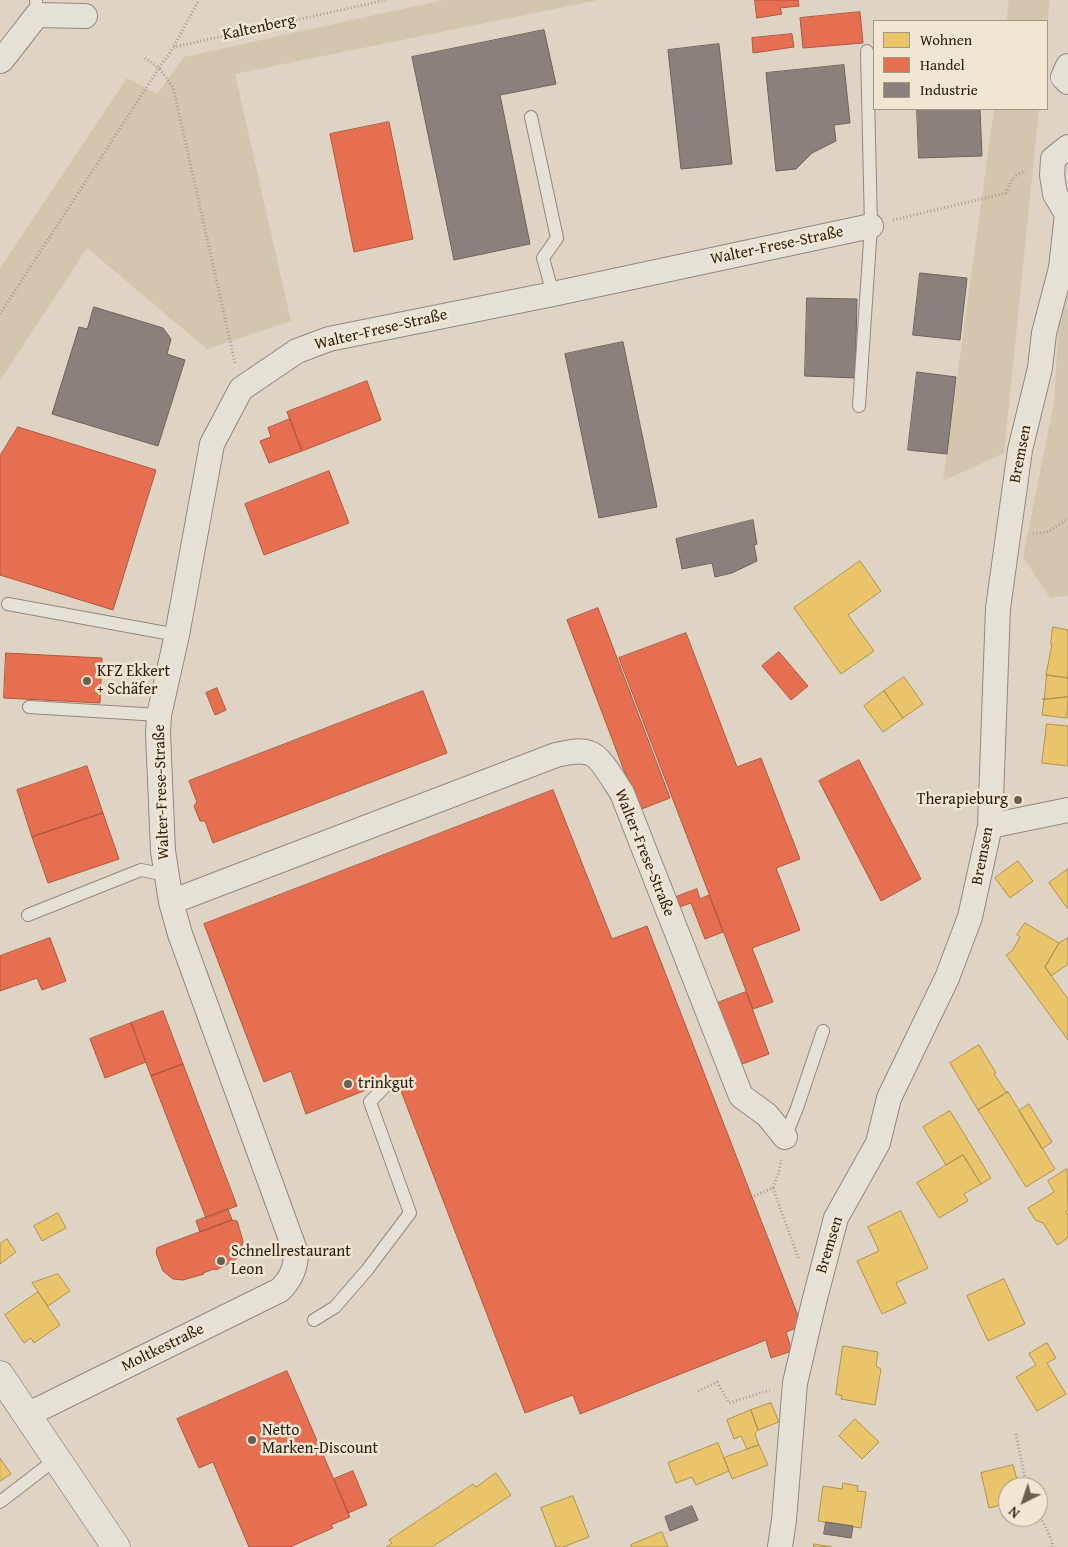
<!DOCTYPE html>
<html>
<head>
<meta charset="utf-8">
<style>
  body { margin:0 }
  #map { position:relative; width:1068px; height:1547px; overflow:hidden; background:#dfd4c3; font-family:"Gentium Book Plus",serif }
  canvas { display:block }
  .legend { position:absolute; left:873px; top:20px; width:175px; height:90px; box-sizing:border-box; background:#f1e6d1; border:1px solid #a29685; margin:0; padding:6px 9px; list-style:none; font-size:15px; color:#2b1e12 }
  .legend li { display:flex; align-items:center; gap:10px; height:25px }
  .legend b { width:25px; border:1px solid #a29685 }
  .north { position:absolute; left:998px; top:1477px; width:50px; height:50px; box-sizing:border-box; background:#f1e6d1; border:1px solid #a29685; border-radius:50%; rotate:221deg; font-size:14px; font-weight:700; line-height:20px; text-align:center; color:#2b1e12 }
  .north::after { content:''; display:block; margin:auto; width:18px; height:22px; background:#6a5e50; clip-path:polygon(50% 0,100% 100%,50% 72%,0 100%) }
</style>
</head>
<body>
<div id="map">
<canvas width="1068" height="1547"></canvas>
<ul class="legend">
<li><b style="height:14px;background:#e9c46a"></b>Wohnen</li>
<li><b style="height:14px;background:#e76f51"></b>Handel</li>
<li><b style="height:14px;background:#8a817c"></b>Industrie</li>
</ul>
<div class="north">N</div>
</div>
<script>
const ctx = document.querySelector('canvas').getContext('2d');
ctx.lineJoin = 'round';
function paint(path, color) { ctx.fillStyle = color; ctx.fill(path, 'evenodd'); }
function strokePath(path, color, width, dash) { ctx.strokeStyle = color; ctx.lineWidth = width; ctx.lineCap = dash ? 'butt' : 'round'; ctx.setLineDash(dash || []); ctx.stroke(path); }
function label(font, color, halo, rows, align = 'center') {
  ctx.font = font + ' "Gentium Book Plus",serif'; ctx.lineWidth = 5; ctx.setLineDash([]); ctx.textBaseline = 'middle'; ctx.strokeStyle = halo; ctx.fillStyle = color; for (const [text, x, y, turn = 0] of rows) {
    ctx.save(); ctx.translate(x, y); ctx.rotate((+turn || 0) * Math.PI / 180); ctx.textAlign = isNaN(turn) ? turn : align; if (halo) ctx.strokeText(text, 0, 0); ctx.fillText(text, 0, 0); ctx.restore();
  }
}
paint(new Path2D(`
  M443 0H598L235 74 291 321 207 349 87 248 0 381V268L127 78 157 94 184 57Z
  M1009 0H1050L1047 30V21H1006Z
  M994 109H1039L1004 453 943 481Z
  M1068 271V596L1050 598 1023 557 1054 403 1058 333Z`), '#d3c5ae');
const homes = new Path2D(`
  M860 561 881 591 848 615 874 651 841 674 794 608Z
  M1053 627 1068 630V678L1046 675 1052 644H1051Z
  M1047 675 1068 678V697L1042 699H1044Z
  M904 677 923 704 903 718 884 691Z
  M884 691 903 718 883 732 864 706Z
  M1068 697 1067 718 1042 715 1044 700Z
  M1047 724 1068 726V766L1042 763Z
  M1018 861 1033 881 1010 898 995 878Z
  M1068 869V909L1049 883Z
  M1025 923 1059 943 1045 967 1068 999V1040L1006 955 1012 951 1020 937 1017 935Z
  M1068 938V964L1051 976 1045 967 1059 943Z
  M979 1045 996 1073 994 1074 1006 1092H1008L978 1110 950 1063Z
  M1008 1092 1055 1169 1026 1187 978 1110Z
  M1029 1104 1052 1142 1042 1149 1019 1111Z
  M950 1111 991 1178 981 1184 963 1155 946 1165 923 1127Z
  M963 1155 981 1184 964 1194 968 1201 939 1218 917 1183Z
  M1067 1169 1068 1210 1066 1212 1068 1215V1238L1057 1245 1043 1223 1035 1220 1028 1208 1054 1192 1048 1181Z
  M901 1211 928 1268 896 1283 906 1303 882 1314 857 1261 879 1251 868 1227Z
  M58 1213 66 1228 42 1241 34 1226Z
  M7 1239 16 1252 0 1264V1244Z
  M58 1274 70 1291 48 1306 32 1283Z
  M1004 1279 1025 1324 988 1341 967 1296Z
  M38 1292 60 1325 34 1343 31 1338 24 1343 5 1315Z
  M1047 1343 1056 1358 1047 1363 1066 1394 1037 1411 1016 1377 1036 1365 1029 1354Z
  M843 1346 878 1352 876 1366 881 1369 875 1405 841 1399 842 1396 836 1394Z
  M771 1403 779 1422 758 1430 751 1410Z
  M751 1410 758 1430 755 1434 759 1445 747 1449 741 1436 734 1439 727 1420Z
  M855 1419 879 1442 862 1459 839 1436Z
  M718 1443 729 1471 696 1485 692 1477 676 1483 668 1463Z
  M759 1445 768 1465 732 1479 724 1458Z
  M0 1458 11 1474 0 1481Z
  M1013 1465 1019 1487H1008V1503L989 1508 981 1473Z
  M496 1473 511 1495 432 1547H386L392 1543 389 1540 473 1484 476 1487Z
  M843 1483 858 1486 857 1491 866 1492 861 1528 818 1521 823 1486 842 1489Z
  M573 1496 589 1537 563 1547H556L541 1508Z
  M662 1532 668 1547H631V1545Z
  M814 1544 832 1547H814Z`);
paint(homes, '#e9c46a');
strokePath(homes, '#b09250', 1);
const shops = new Path2D(`
  M755 0H798L799 6 780 8 782 14 757 18Z
  M860 12 863 43 803 48 800 18Z
  M792 34 794 47 753 53 752 38Z
  M389 122 413 239 354 252 330 134Z
  M367 381 381 420 302 451 287 412Z
  M290 419 302 451 269 463 260 441 271 437 268 428Z
  M18 427 156 470 113 610 0 575V456Z
  M329 471 349 523 264 555 245 504Z
  M598 608 670 798 639 810 567 620Z
  M686 633 737 767 761 758 800 859 776 868 800 930 752 948 773 1002 753 1009 619 658Z
  M779 652 808 686 791 700 762 666Z
  M6 653 102 658 100 703 4 698Z
  M217 688 226 710 215 715 206 693Z
  M423 691 447 753 213 843 205 821H200L194 806 197 802 189 781Z
  M859 760 921 879 881 901 819 781Z
  M87 766 103 813 32 837 17 790Z
  M553 790 612 939 647 926 802 1326 786 1332 792 1351 771 1358 766 1340 580 1414 573 1395 525 1413 396 1078 306 1114 291 1071 264 1082 204 924Z
  M103 813 119 859 48 883 32 837Z
  M697 889 700 899 709 895 723 932 705 939 691 903 679 907 676 897Z
  M50 938 66 981 42 990 37 978 0 991V956Z
  M746 992 769 1054 737 1066 712 1005Z
  M163 1011 183 1064 151 1076 131 1023Z
  M131 1023 146 1062 105 1078 90 1039Z
  M183 1064 237 1206 206 1218 151 1076Z
  M228 1209 232 1220 200 1232 196 1221Z
  M232 1220 237 1221 243 1241 241 1253 235 1260 216 1270 214 1269 203 1273 204 1274 183 1280 173 1279 163 1271 156 1253 157 1248Z
  M287 1371 350 1517 331 1525 333 1528 290 1547H249L213 1462 199 1468 177 1419Z
  M353 1471 367 1505 348 1513 334 1479Z`);
paint(shops, '#e76f51');
strokePath(shops, '#af573e', 1);
const industry = new Path2D(`
  M544 30 556 84 500 95 530 244 454 260 412 57Z
  M719 44 732 164 681 169 668 50Z
  M844 65 850 123 834 125 836 141 812 153 796 169 776 171 766 73Z
  M917 109H980L982 156 919 158Z
  M920 273 967 278 960 340 913 335Z
  M807 298 857 299 855 378 805 376Z
  M94 307 163 328 171 339 167 354 185 360 158 446 52 414 79 327 87 329Z
  M623 342 657 507 599 518 565 354Z
  M917 372 956 377 947 454 908 450Z
  M753 520 757 544 754 545 757 561 732 573 715 577 712 563 682 569 676 539Z
  M692 1506 698 1520 670 1531 665 1517Z
  M826 1522 853 1526 851 1538 824 1534Z`);
paint(industry, '#8a817c');
strokePath(industry, '#6e635c', 1);
const lane = new Path2D(`
  M36 0 37 15
  M531 117 557 238 543 258 553 294
  M859 406 871 226 867 51
  M8 604 177 635
  M29 707 159 715
  M28 915 141 870 167 875
  M785 1137 797 1108 823 1031
  M314 1320 335 1307 367 1270 410 1213 370 1102 388 1083
  M0 1502 56 1459`);
const street = new Path2D(`
  M0 61 2 60 37 15 85 16
  M1068 66 1063 77 1068 82
  M990 826 1068 810
  M171 902 556 755C567 753 578 749 589 753 601 756 615 783 622 793L741 1096 767 1115 785 1137
  M27 1415 280 1290C291 1279 296 1268 296 1253L180 934 171 902 163 851 158 733 159 715 177 635 212 444 241 389 297 351 329 339 553 294 871 226
  M780 1547 784 1520 795 1383 814 1302 836 1218 878 1143 889 1098 947 978 970 917 990 826 998 608 1020 450 1040 368 1044 333 1061 268 1067 214 1055 194 1052 175 1053 159 1068 147`);
const secondary = new Path2D(`
  M0 1375 116 1547`);
strokePath(lane, '#91897e', 14);
strokePath(street, '#91897e', 26);
strokePath(secondary, '#787066', 29);
strokePath(new Path2D(`
  M174 46 199 0
  M145 58 159 68 174 47 386 0
  M893 220 1006 193C1011 180 1013 175 1026 171
  M0 314 159 68 173 87 235 363
  M1033 534 1047 532 1068 519
  M773 1188 799 1260
  M754 1196 773 1188 779 1172 781 1160
  M698 1391 717 1382 729 1403 770 1390
  M1016 1434 1027 1487
  M1038 1511 1052 1541V1547`), '#a49e96', 3, [1, 2.5]);
strokePath(lane, '#e6e1d7', 12);
strokePath(street, '#e6e1d7', 24);
strokePath(secondary, '#e6e1d7', 28);
for (const [x, y, r, color] of [
  [87,681,5,"#6a5e50"],
  [1018,800,5,"#6a5e50"],
  [348,1084,5,"#6a5e50"],
  [221,1261,5,"#6a5e50"],
  [252,1440,5,"#6a5e50"]
]) { const dot = new Path2D(); dot.arc(x, y, r, 0, 2 * Math.PI); ctx.fillStyle = color; ctx.fill(dot); strokePath(dot, '#f1e6d1', 2); }
label('16px', '#2b1e12', '#f1e6d1', [
  ["Kaltenberg",259,28,-12],
  ["Walter-Frese-Straße",777,246,-12],
  ["Walter-Frese-Straße",381,330,-13],
  ["Bremsen",1021,454,-79],
  ["Walter-Frese-Straße",162,792,-92],
  ["Walter-Frese-Straße",644,853,68],
  ["Bremsen",983,856,-79],
  ["Bremsen",830,1245,-73],
  ["Moltkestraße",163,1348,-26]
]);
label('16px', '#2b1e12', '#f1e6d1', [
  ["KFZ Ekkert",97,672],
  ["+ Schäfer",97,690],
  ["Therapieburg",1008,800,"right"],
  ["trinkgut",358,1084],
  ["Schnellrestaurant",231,1252],
  ["Leon",231,1270],
  ["Netto",262,1431],
  ["Marken-Discount",262,1449]
], 'left');
</script>
</body>
</html>
